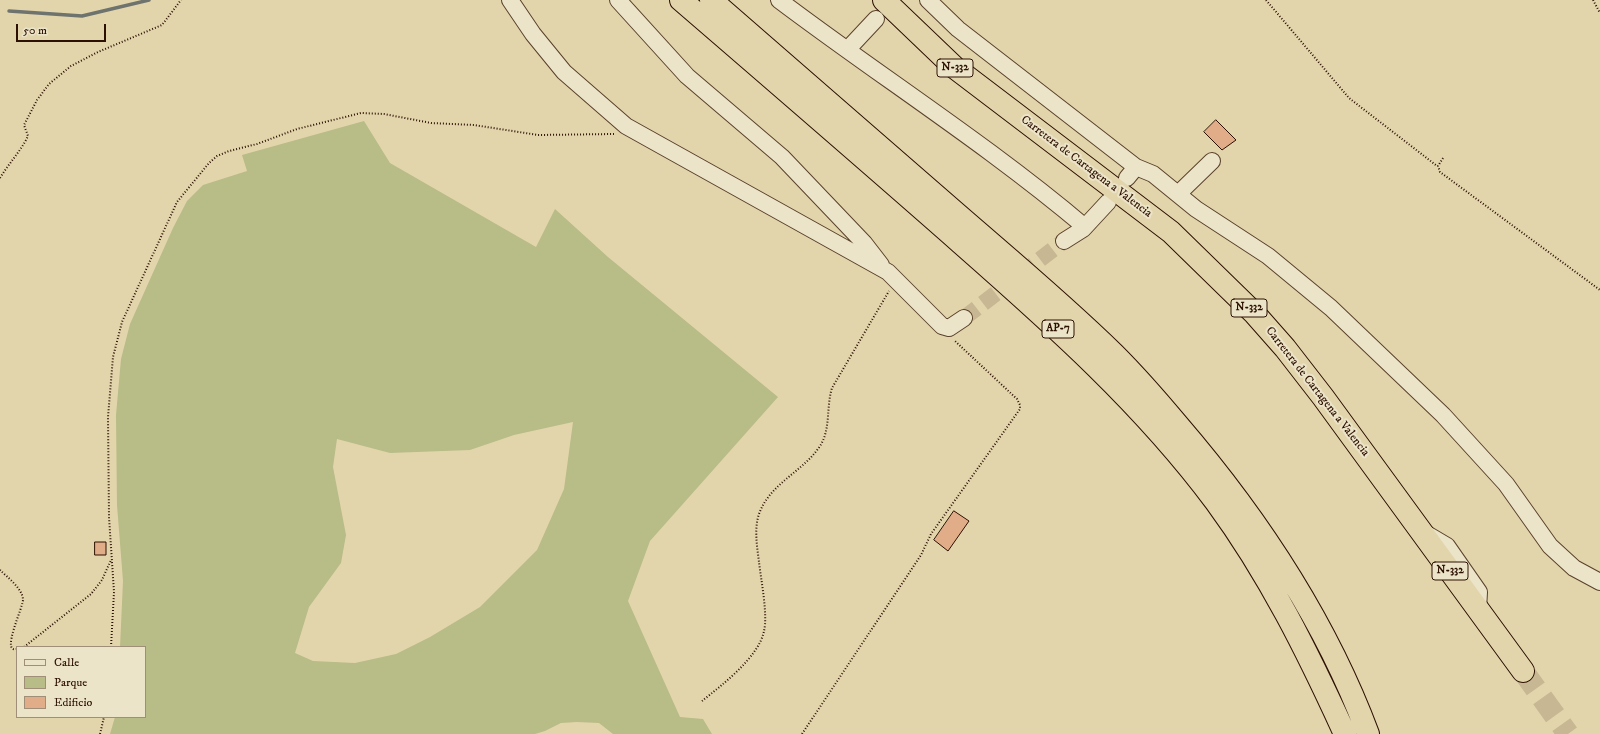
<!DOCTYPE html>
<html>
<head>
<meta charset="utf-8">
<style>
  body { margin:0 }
  #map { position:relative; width:1600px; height:734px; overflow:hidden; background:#e2d5ac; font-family:"IM FELL DW Pica",serif }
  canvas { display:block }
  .legend { position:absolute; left:16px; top:646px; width:130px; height:72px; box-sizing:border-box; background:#ece4c9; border:1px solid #9f8f79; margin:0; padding:5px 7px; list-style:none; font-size:12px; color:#2c1000 }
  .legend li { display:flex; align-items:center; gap:8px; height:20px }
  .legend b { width:20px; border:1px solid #9f8f79 }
  .scale { position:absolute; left:16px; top:24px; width:90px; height:18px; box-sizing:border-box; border:2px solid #2c1000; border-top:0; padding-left:5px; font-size:12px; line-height:14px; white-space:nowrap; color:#2c1000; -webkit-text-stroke:3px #ece4c9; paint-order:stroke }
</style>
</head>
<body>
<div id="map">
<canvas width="1600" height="734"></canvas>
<ul class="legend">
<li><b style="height:5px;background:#ece4c9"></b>Calle</li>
<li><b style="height:11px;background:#b8bc86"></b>Parque</li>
<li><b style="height:11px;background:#e1ad89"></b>Edificio</li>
</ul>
<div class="scale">50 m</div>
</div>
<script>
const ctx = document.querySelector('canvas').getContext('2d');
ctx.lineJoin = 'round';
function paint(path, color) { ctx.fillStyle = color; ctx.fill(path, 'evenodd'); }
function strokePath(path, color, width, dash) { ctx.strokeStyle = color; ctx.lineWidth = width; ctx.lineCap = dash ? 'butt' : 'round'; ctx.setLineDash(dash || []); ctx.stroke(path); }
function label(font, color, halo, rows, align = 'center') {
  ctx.font = font + ' "IM FELL DW Pica",serif'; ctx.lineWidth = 4; ctx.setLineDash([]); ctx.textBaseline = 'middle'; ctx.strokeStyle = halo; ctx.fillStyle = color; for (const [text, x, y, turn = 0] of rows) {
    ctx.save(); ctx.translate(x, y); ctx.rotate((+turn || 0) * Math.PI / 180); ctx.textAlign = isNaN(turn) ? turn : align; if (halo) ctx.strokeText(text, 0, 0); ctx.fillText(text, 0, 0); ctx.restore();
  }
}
paint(new Path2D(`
  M364 121 390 163 536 247 555 209 608 257 778 397 650 541 628 601 680 717 703 719 712 734H613L599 723 577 722 561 723 545 731 535 734H110L115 717H145V647H120L123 581 117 505 116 415 121 359 130 324 173 228 187 201 203 185 247 171 242 155ZM573 422 564 489 537 550 480 607 430 637 396 654 355 663 313 661 295 653 309 607 341 563 346 535 333 467 337 439 390 453 470 450 514 435Z`), '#b8bc86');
strokePath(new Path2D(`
  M9 11 82 16 149 0`), '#6f736d', 3.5);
const building = new Path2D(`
  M1216 120 1236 140 1222 150 1204 132Z
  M954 511 969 521 948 551 934 540Z
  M95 542H106V555H95Z`);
paint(building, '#e1ad89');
strokePath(building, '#2c1000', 1);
strokePath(new Path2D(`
  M964 318 1064 241`), '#c7b792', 16, [16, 8]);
strokePath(new Path2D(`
  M1523 671 1568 734`), '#c7b792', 22, [22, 11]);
const minor = new Path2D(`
  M510 0 533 34 564 72 626 126 888 272 942 326 949 328 964 318
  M618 0 687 76 782 157 864 243 881 265
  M779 0C881 77 988 145 1085 227
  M928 0 958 29 1136 167 1153 174 1196 209 1268 256 1331 308 1443 415 1506 484 1550 546 1574 568 1600 582
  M847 50 876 19
  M1127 178 1136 167
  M1178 194 1212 161
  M1064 241 1083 229 1108 202
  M1425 533 1447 546 1479 592 1478 610`);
const highway = new Path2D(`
  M681 0C775 81 869 162 962 244 1053 324 1144 405 1216 502 1269 574 1308 653 1345 734
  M711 0C790 69 870 138 949 207 1004 255 1061 302 1114 354 1136 376 1157 400 1177 424 1257 517 1325 619 1368 734
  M884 0 954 67 1171 232 1255 314 1285 348 1323 397 1523 671`);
strokePath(minor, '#5a412b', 18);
strokePath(highway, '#2c1000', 24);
strokePath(new Path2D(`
  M1266 0 1349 98 1437 166
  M1593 0 1600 13
  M1443 158 1438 166 1440 172 1600 290
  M0 178C9 163 21 151 28 136L24 125 37 100 49 84 71 66 98 52 162 25 181 0
  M0 570C7 577 22 588 23 599 24 606 0 654 17 649
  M24 647 91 594 102 580 111 560
  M111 647 114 592 109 517 108 417 113 357 122 322 177 202 209 163 217 156 229 151 257 144 297 129 361 113 384 114 431 123 474 125 538 135 614 134
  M702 701C722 685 759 657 764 631 768 615 761 580 759 562 757 546 754 529 759 514 770 483 803 472 820 446 831 429 826 407 832 388L889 291
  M100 734 104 717
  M802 734 921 555 931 534 1020 409V405L1017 399 955 341`), '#2c1000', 2, [1, 2]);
strokePath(minor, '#ece4c9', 16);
strokePath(highway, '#e2d5ac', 22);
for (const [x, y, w] of [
  [955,68,36],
  [1249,308,36],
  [1058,329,32],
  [1450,571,36]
]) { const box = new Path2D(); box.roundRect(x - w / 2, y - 9, w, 18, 3); ctx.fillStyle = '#ece4c9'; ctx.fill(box); strokePath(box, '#2c1000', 1); }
label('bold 11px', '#2c1000', null, [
  ["N-332",955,68],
  ["N-332",1249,308],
  ["AP-7",1058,329],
  ["N-332",1450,571]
]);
label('12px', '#2c1000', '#ece4c9', [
  ["Carretera de Cartagena a Valencia",1086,167,37],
  ["Carretera de Cartagena a Valencia",1317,392,52]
]);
</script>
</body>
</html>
